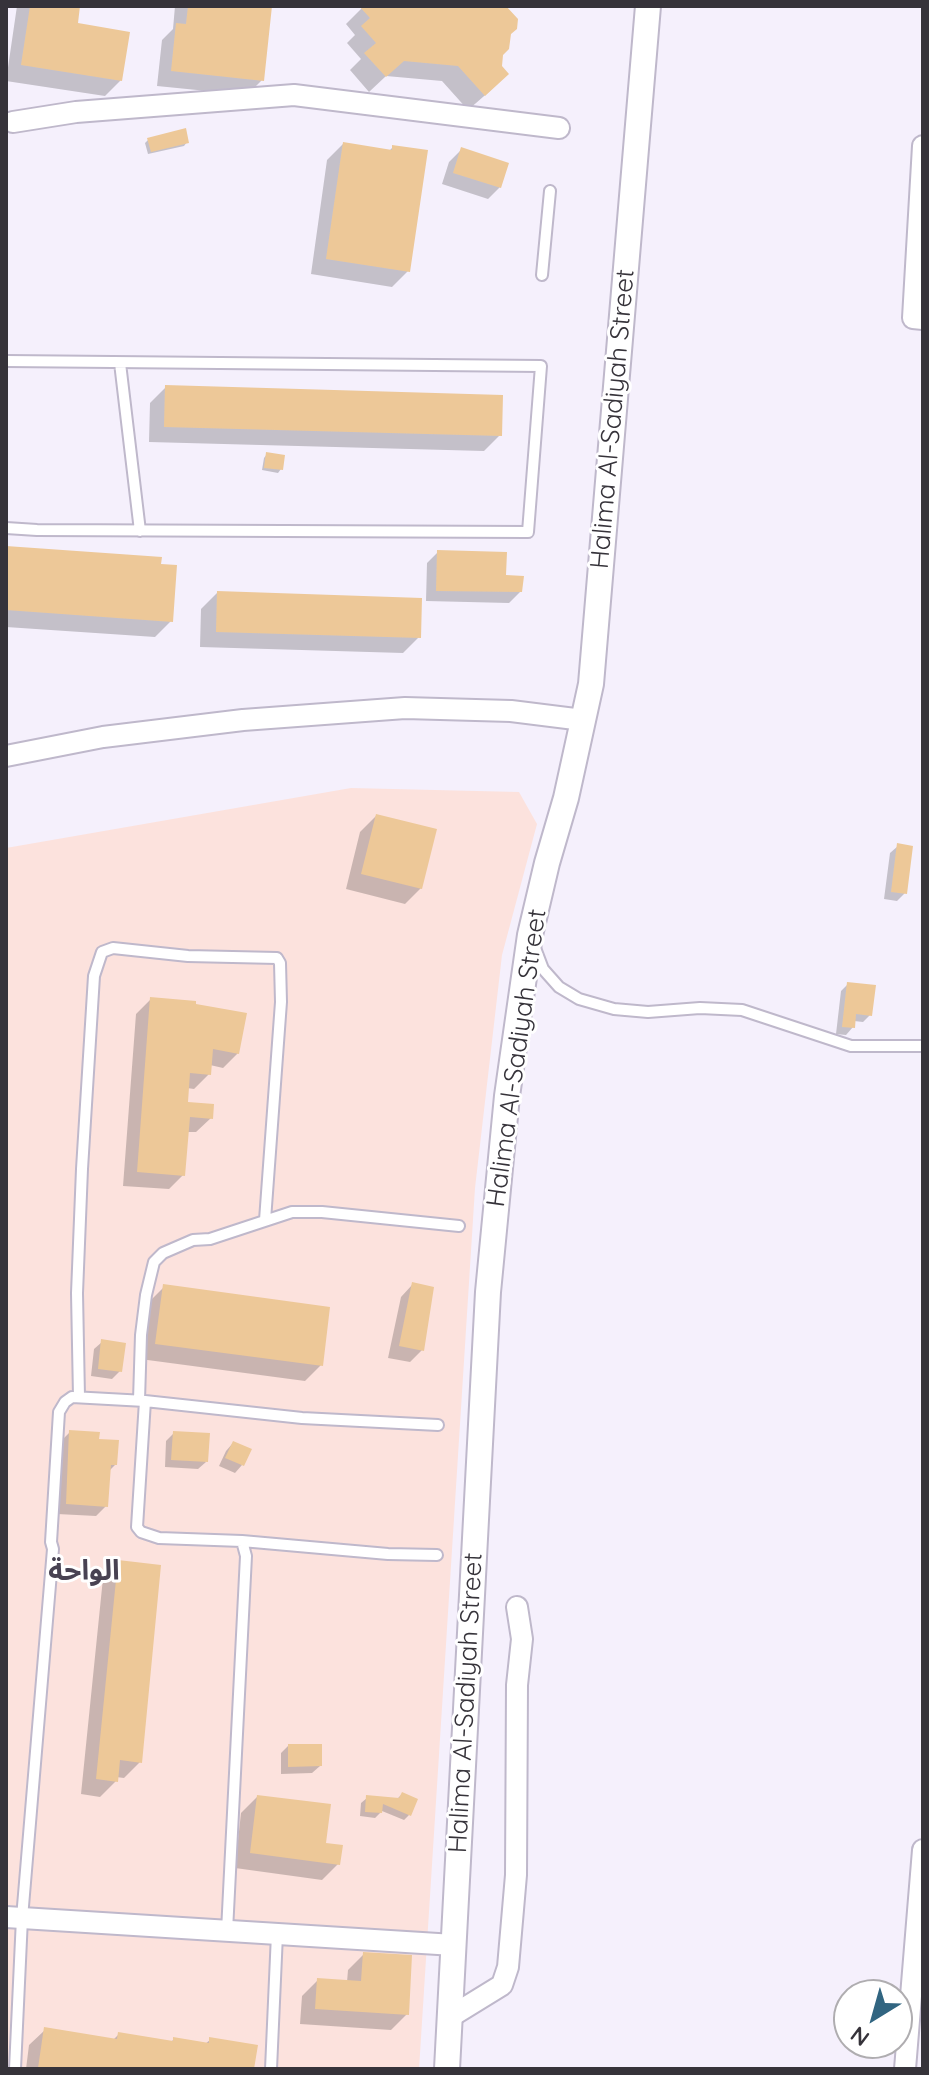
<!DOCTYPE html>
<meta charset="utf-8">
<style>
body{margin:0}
#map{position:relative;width:929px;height:2075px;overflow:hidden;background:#f5f0fc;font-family:Quicksand,sans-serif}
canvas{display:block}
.frame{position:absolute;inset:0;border:8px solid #36333a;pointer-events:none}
.north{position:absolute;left:833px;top:1979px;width:80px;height:80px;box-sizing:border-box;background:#fff;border:2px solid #afadb0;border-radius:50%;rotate:217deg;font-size:22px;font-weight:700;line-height:32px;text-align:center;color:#36333a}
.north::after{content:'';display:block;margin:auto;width:28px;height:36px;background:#316581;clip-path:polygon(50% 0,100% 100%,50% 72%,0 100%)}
</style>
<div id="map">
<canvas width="929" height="2075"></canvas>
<div class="frame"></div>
<div class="north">N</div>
</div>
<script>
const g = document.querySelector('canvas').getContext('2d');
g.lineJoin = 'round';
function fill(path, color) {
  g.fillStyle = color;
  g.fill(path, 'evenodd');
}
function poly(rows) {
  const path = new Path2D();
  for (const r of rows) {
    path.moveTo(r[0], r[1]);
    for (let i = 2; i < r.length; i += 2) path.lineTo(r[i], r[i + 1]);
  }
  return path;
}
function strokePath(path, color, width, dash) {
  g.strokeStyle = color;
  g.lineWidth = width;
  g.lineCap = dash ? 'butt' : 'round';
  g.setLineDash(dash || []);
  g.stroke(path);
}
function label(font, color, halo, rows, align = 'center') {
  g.font = font + ' Quicksand,"Noto Sans Arabic",sans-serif';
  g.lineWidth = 6;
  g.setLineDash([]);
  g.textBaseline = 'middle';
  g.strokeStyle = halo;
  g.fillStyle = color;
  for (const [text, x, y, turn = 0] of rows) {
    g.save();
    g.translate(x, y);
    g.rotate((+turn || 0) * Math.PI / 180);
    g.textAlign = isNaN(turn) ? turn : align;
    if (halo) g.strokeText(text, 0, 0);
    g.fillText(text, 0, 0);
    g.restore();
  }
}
fill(poly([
 [351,788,519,792,537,824,502,955,475,1188,419,2069,6,2069,6,848]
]), '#fce2dd');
fill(poly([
 [17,6,78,6,75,25,121,80,105,96,6,81],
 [175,6,270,6,262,80,247,95,157,86,162,40,173,29],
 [364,6,504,6,509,34,491,90,468,110,442,81,386,76,369,92,350,70,361,59,347,43,355,35,346,24],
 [148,140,187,142,184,146,148,154,145,143],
 [343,144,389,151,393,147,408,271,392,287,311,274,327,160],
 [461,150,500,187,488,199,442,184,449,162],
 [166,387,500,435,484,451,149,442,150,403],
 [267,454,281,469,278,473,262,470,264,458],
 [6,549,171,621,155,637,6,627],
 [438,552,504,577,521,591,509,603,426,601,427,563],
 [217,593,419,637,403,653,200,647,201,609],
 [376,816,421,888,405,904,346,889,360,832],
 [898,846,905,893,897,901,884,899,890,853],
 [848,984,870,1015,863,1022,854,1021,853,1027,846,1035,836,1034,841,991],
 [151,999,238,1053,223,1068,210,1065,209,1074,194,1089,187,1088,186,1103,211,1118,196,1132,187,1132,183,1175,169,1189,123,1186,136,1014],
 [412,1285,422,1350,410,1362,388,1358,401,1297],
 [164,1287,321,1365,305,1381,140,1359,148,1303],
 [102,1342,120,1371,112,1379,91,1376,94,1349],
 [70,1432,97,1441,116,1464,108,1472,106,1506,96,1516,57,1514,60,1442],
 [174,1433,206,1462,198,1469,165,1467,166,1441],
 [233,1443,242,1465,235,1473,219,1466,226,1451],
 [119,1562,140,1762,124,1778,116,1777,116,1781,100,1797,81,1794,103,1578],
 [288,1746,320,1766,312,1773,281,1774,281,1753],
 [402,1794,409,1815,404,1820,382,1811,375,1818,360,1816,361,1803,367,1798,396,1800],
 [257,1797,324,1844,338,1864,322,1880,235,1868,241,1813],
 [364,1954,407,2014,391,2030,300,2024,302,1996,318,1980,347,1982,348,1970],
 [45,2030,113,2040,119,2034,170,2043,174,2039,205,2044,210,2040,252,2069,26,2069,29,2045]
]), '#0003');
fill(poly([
 [30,6,80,6,78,23,130,32,122,81,21,65],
 [188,6,272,6,264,81,171,71,176,23,186,24],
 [359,6,506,6,518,19,517,29,511,34,509,49,503,55,502,66,509,74,485,96,458,66,404,61,386,77,364,53,376,43,361,26,370,18],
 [186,128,189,143,151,152,147,138],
 [343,142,392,150,392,145,428,150,410,272,326,259],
 [461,147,509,163,501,188,453,173],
 [165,385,503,395,502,436,164,427],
 [266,452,285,455,283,470,264,468],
 [6,546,162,557,161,564,177,565,173,622,6,610],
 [437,550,507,552,506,575,524,576,522,592,436,591],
 [217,591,422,598,421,638,216,632],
 [376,814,437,829,422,889,361,874],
 [897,843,913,846,907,894,891,892],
 [847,982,876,985,872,1016,856,1014,855,1028,842,1027],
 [150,997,196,1001,196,1004,247,1013,239,1054,213,1049,211,1075,190,1073,188,1102,214,1104,213,1119,190,1117,185,1176,137,1172],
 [412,1282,434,1287,424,1351,399,1346],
 [163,1284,330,1307,323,1366,155,1344],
 [101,1339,126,1343,122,1372,98,1369],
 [69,1430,100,1432,99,1439,119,1440,117,1465,111,1465,108,1507,66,1504],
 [173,1431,210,1433,208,1462,171,1460],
 [233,1441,252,1449,244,1466,225,1458],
 [118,1560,161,1565,142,1763,120,1760,118,1782,96,1779],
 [288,1744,322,1744,322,1766,288,1767],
 [402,1792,418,1799,411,1816,383,1804,382,1813,365,1812,366,1795,399,1798],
 [257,1795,331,1804,326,1843,343,1845,340,1865,250,1853],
 [363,1952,412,1955,409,2015,315,2009,317,1978,361,1981],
 [44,2027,117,2039,118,2032,173,2041,173,2037,209,2043,209,2037,258,2045,254,2069,46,2069,38,2068]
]), '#edc898');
const service = poly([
 [542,275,550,191],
 [6,361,541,366,528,532,37,530,6,528],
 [120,363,140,531],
 [535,948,543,969,559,987,579,999,614,1009,648,1012,700,1008,742,1010,851,1046,923,1046],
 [79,1397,77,1293,82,1169,94,976,102,952,113,948,188,956,277,958,280,963,281,1002,265,1220],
 [139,1400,141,1335,146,1295,154,1262,163,1253,193,1240,210,1239,292,1212,322,1212,459,1226],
 [145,1401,302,1418,438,1425],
 [242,1541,388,1554,437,1555],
 [15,2069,22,1918,53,1549,51,1542,59,1412,65,1402,72,1397,145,1401,137,1527,141,1532,159,1538,242,1541,246,1556,227,1931],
 [271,2069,277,1934]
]);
const minor = poly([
 [13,122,76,112,294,95,559,128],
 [923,146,913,318,923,319],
 [6,756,103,737,243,720,405,708,511,711,583,720],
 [6,1917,454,1945],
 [450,2017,502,1985,508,1967,516,1875,517,1685,522,1639,517,1607],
 [905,2069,923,1850]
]);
const tertiary = poly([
 [447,2069,488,1292,507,1096,530,935,547,863,566,798,591,684,648,6]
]);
strokePath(service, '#bfb8cb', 14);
strokePath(minor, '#bfb8cb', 24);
strokePath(tertiary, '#bfb8cb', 28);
strokePath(service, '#fff', 10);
strokePath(minor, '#fff', 20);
strokePath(tertiary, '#fff', 24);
label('26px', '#36333a', '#fff', [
 ["Halima Al-Sadiyah Street",613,419,-85],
 ["Halima Al-Sadiyah Street",517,1058,-82],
 ["Halima Al-Sadiyah Street",466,1703,-87]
]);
label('bold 28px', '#484252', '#fff', [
 ["الواحة",84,1572]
]);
</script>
